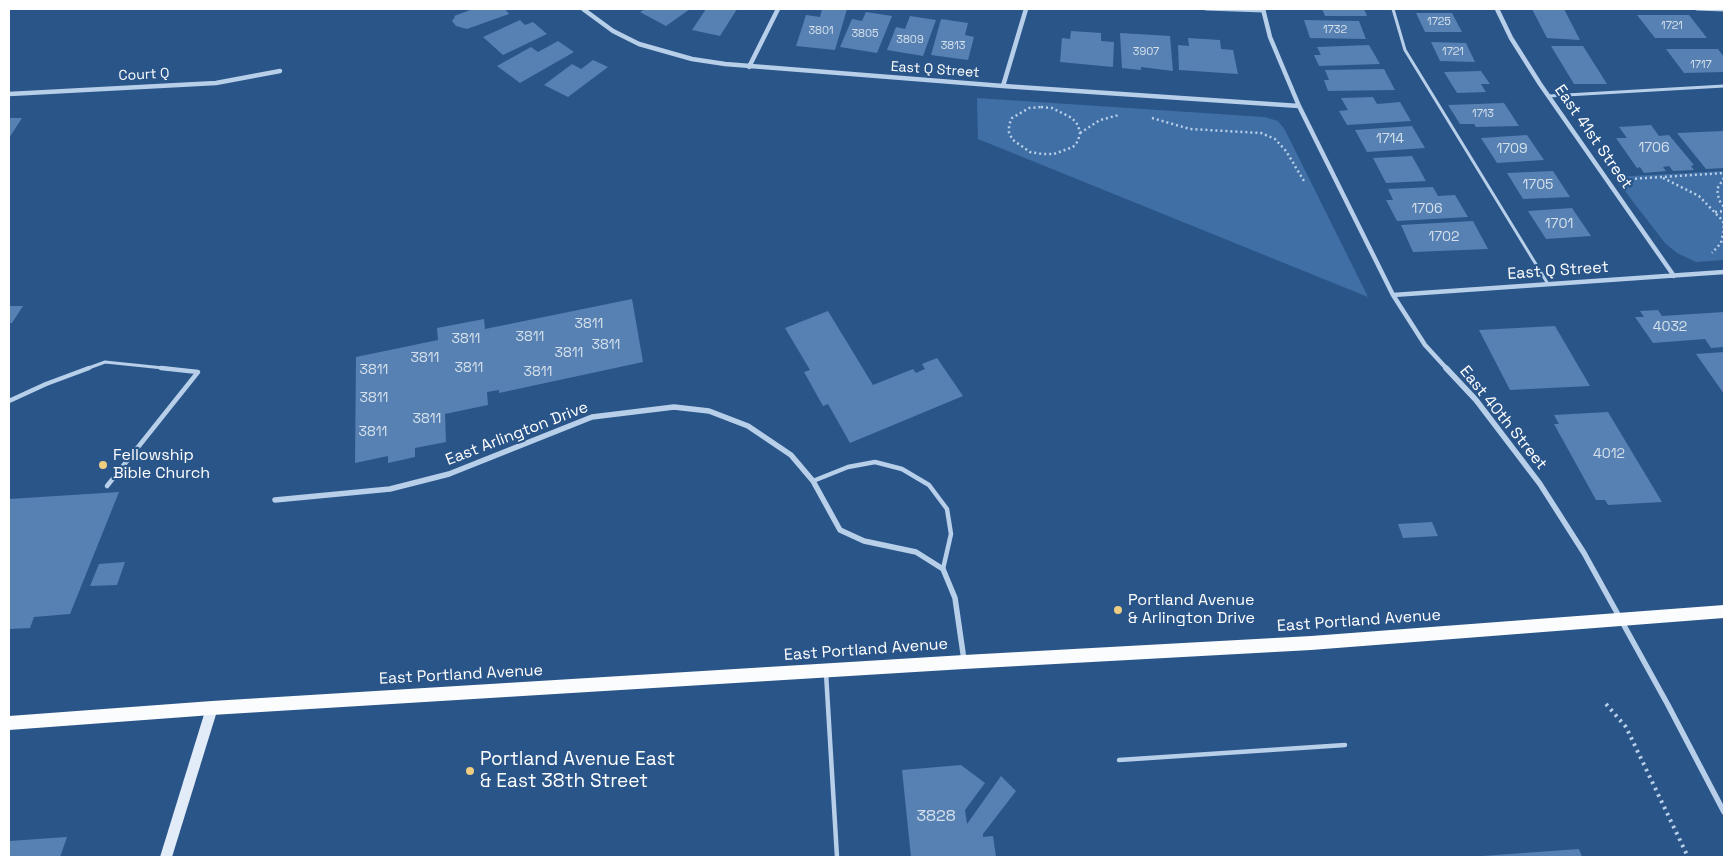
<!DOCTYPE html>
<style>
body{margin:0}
#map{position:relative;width:1733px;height:866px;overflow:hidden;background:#2a5589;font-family:"Space Grotesk",sans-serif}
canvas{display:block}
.frame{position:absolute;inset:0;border:10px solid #fff;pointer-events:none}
</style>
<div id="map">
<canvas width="1733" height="866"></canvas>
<div class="frame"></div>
</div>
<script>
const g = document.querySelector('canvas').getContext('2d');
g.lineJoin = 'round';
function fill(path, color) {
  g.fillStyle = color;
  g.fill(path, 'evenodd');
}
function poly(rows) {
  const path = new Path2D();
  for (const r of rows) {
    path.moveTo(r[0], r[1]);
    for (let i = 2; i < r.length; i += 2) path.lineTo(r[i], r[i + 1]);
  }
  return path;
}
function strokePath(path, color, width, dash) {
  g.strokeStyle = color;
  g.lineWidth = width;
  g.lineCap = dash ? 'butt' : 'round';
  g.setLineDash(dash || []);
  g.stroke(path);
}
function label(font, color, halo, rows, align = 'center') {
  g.font = font + ' "Space Grotesk",sans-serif';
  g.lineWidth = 4.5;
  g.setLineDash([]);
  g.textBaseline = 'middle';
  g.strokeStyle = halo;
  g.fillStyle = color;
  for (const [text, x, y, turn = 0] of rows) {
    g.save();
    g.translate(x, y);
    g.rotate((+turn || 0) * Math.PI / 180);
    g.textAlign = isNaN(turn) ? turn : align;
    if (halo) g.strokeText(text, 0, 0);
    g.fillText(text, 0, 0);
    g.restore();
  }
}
fill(poly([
 [977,98,1264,117,1278,121,1285,130,1368,297,978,139],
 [1724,171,1724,260,1696,262,1677,253,1665,243,1614,177]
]), '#3f6fa5');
fill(poly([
 [473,9,505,9,509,14,467,29,456,26,452,21,455,17,454,16],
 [645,9,690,9,666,26,640,12],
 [706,9,737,9,720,36,692,30],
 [822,9,847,9,835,50,796,46,806,15,820,17],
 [1322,9,1364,9,1367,16,1325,16],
 [1532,9,1564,9,1580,40,1547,38],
 [866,12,892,16,877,53,840,47,852,19,862,21],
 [1416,13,1452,13,1462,32,1425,32],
 [1637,15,1689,15,1707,38,1655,38],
 [910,16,936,20,923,56,887,50,896,27,905,29],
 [941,19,968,23,965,35,974,37,968,60,931,55],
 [520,20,525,25,533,22,547,34,503,55,483,37],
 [1304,20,1359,21,1366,39,1310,38],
 [1071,31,1101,33,1101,41,1114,42,1113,67,1060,62,1062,38,1070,39],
 [1120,33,1170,36,1173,71,1141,67,1141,70,1122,68],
 [1188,38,1220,40,1221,49,1233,50,1238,74,1179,70,1178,45,1189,46],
 [558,41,574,52,520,83,497,66,531,47,538,52],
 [1431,42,1466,43,1475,62,1440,61],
 [1369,45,1380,64,1319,66,1314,55,1321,55,1317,47],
 [1551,46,1583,46,1607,84,1574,84],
 [1666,49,1718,49,1724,57,1724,72,1684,73],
 [593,60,608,67,568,97,544,85,572,64,581,69],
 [1384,69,1395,90,1328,91,1324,80,1329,80,1325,70],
 [1481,71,1490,84,1481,84,1486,92,1457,93,1444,72],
 [1373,97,1377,104,1400,102,1411,121,1347,125,1339,111,1348,110,1341,98],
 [1504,103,1519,126,1476,127,1474,124,1460,124,1448,105],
 [9,118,22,118,9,138],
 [1651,125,1659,136,1669,135,1694,165,1691,166,1694,170,1673,171,1669,166,1663,167,1666,171,1644,173,1640,167,1637,168,1616,138,1627,138,1619,127],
 [1412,126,1425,148,1367,152,1355,130],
 [1724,131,1724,168,1706,169,1677,133],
 [1527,135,1544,160,1497,163,1481,138],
 [1412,156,1426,181,1386,183,1373,158],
 [1553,171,1570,197,1523,199,1507,173],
 [1433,187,1438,196,1455,195,1468,217,1397,221,1386,200,1393,200,1388,189],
 [1572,208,1591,236,1546,239,1528,211],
 [1473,221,1488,249,1413,252,1401,225],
 [632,299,643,362,499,393,499,390,487,392,488,405,445,414,446,442,415,448,415,457,388,463,388,456,355,463,356,357,438,340,437,328,484,319,485,329],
 [9,306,23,306,12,323,9,323],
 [1658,310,1662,316,1724,312,1724,347,1711,348,1705,339,1653,343,1635,317,1644,317,1640,311],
 [828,311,873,385,913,369,916,373,925,369,922,364,937,358,963,396,850,443,828,404,823,406,804,372,810,370,785,328],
 [1555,326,1590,386,1510,390,1479,330],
 [1724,352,1724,394,1696,354],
 [1608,412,1662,502,1608,505,1605,500,1596,500,1554,424,1559,424,1554,415],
 [119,492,70,614,34,617,30,628,9,629,9,499],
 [1432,522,1438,536,1403,538,1398,524],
 [125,562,117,585,90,586,99,564],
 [961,765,985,783,965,810,967,824,1001,776,1016,791,983,834,983,837,993,836,996,857,911,857,902,770],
 [67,837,60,857,9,857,9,841],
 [1579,849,1582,857,1482,857,1482,856]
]), '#5681b2');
strokePath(poly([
 [1041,107,1052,108,1072,118,1078,125,1080,133,1078,141,1073,147,1054,154,1042,154,1030,152,1013,140,1009,133,1009,125,1012,118,1029,108,1041,107],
 [1152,118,1190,129,1261,133,1275,139,1286,151,1304,181],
 [1080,133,1100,120,1119,115],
 [1663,178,1699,196,1723,221,1724,230,1721,243,1712,253],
 [1724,178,1717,189,1719,200,1724,207],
 [1630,179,1724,173],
 [1715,212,1724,211]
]), '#b8cfe9', 2.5, [2, 3]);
strokePath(poly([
 [1606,704,1626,727,1688,857]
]), '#b8cfe9', 4, [2.5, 4.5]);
strokePath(poly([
 [1206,9,1264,11],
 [1393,9,1405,50,1548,284],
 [1697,9,1724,10],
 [1549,96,1724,86],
 [86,369,105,362,173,369]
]), '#b8cfe9', 3);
strokePath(poly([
 [9,401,46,384,89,368],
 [813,481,848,467,875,462,902,469,929,485,947,509,951,534,943,569],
 [107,486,198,372,161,368],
 [826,673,837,857],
 [1119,760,1345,745]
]), '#b8cfe9', 4.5);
strokePath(poly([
 [583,9,613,31,639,44,692,59,725,64,1003,86,1299,106],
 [1263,9,1270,37,1299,106,1393,295,1425,345,1447,369],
 [1497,9,1511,38,1540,84,1674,276],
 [749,67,778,9],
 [1003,86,1026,9],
 [9,94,216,83,280,71],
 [1393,295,1724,272]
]), '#b8cfe9', 4.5);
strokePath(poly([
 [1446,368,1476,400,1540,484,1584,553,1668,705,1724,812],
 [275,500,390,489,449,474,592,417,674,407,709,411,748,426,791,455,813,481,840,530,864,541,916,552,943,569,955,598,964,660]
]), '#b8cfe9', 5.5);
fill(poly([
 [212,702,216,704,218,708,172,857,160,857,206,708,208,704,212,702]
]), '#e2ecf8');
fill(poly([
 [1724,605,1724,618,1311,650,964,669,212,715,9,730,9,716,212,701,964,655,1311,636,1724,605]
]), '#fafcfe');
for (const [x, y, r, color] of [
 [103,465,5,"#efcd80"],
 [1118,610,5,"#efcd80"],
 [470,771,5,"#efcd80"]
]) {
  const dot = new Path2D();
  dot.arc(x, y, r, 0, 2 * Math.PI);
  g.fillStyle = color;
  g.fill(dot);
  strokePath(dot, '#2a5589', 2);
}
label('11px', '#d5e0ec', null, [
 ["1725",1439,22],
 ["1721",1672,26],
 ["1732",1335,30],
 ["3801",821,31],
 ["3805",865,34],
 ["3809",910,40],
 ["3813",953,46],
 ["3907",1146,52],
 ["1721",1453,52],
 ["1717",1701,65],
 ["1713",1483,114]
]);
label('14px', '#fff', '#2a5589', [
 ["East Q Street",935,70,4],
 ["Court Q",144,75,-3]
]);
label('14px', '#d5e0ec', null, [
 ["1714",1390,139],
 ["1706",1654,148],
 ["1709",1512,149],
 ["1705",1538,185],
 ["1706",1427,209],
 ["1701",1559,224],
 ["1702",1444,237],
 ["3811",589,324],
 ["4032",1670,327],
 ["3811",530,337],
 ["3811",466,339],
 ["3811",606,345],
 ["3811",569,353],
 ["3811",425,358],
 ["3811",469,368],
 ["3811",374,370],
 ["3811",538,372],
 ["3811",374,398],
 ["3811",427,419],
 ["3811",373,432],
 ["4012",1609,454]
]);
label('16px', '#fff', '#2a5589', [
 ["East 41st Street",1593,137,55],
 ["East Q Street",1558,271,-4],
 ["East 40th Street",1503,418,51],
 ["East Arlington Drive",517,434,-21],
 ["East Portland Avenue",1359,621,-4],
 ["East Portland Avenue",866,650,-4],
 ["East Portland Avenue",461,675,-3]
]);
label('16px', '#fff', '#2a5589', [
 ["Fellowship",113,456],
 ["Bible Church",113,474],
 ["Portland Avenue",1128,601],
 ["& Arlington Drive",1128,619]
], 'left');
label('16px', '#d5e0ec', null, [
 ["3828",936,817]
]);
label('19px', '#fff', '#2a5589', [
 ["Portland Avenue East",480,760],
 ["& East 38th Street",480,782]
], 'left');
</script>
